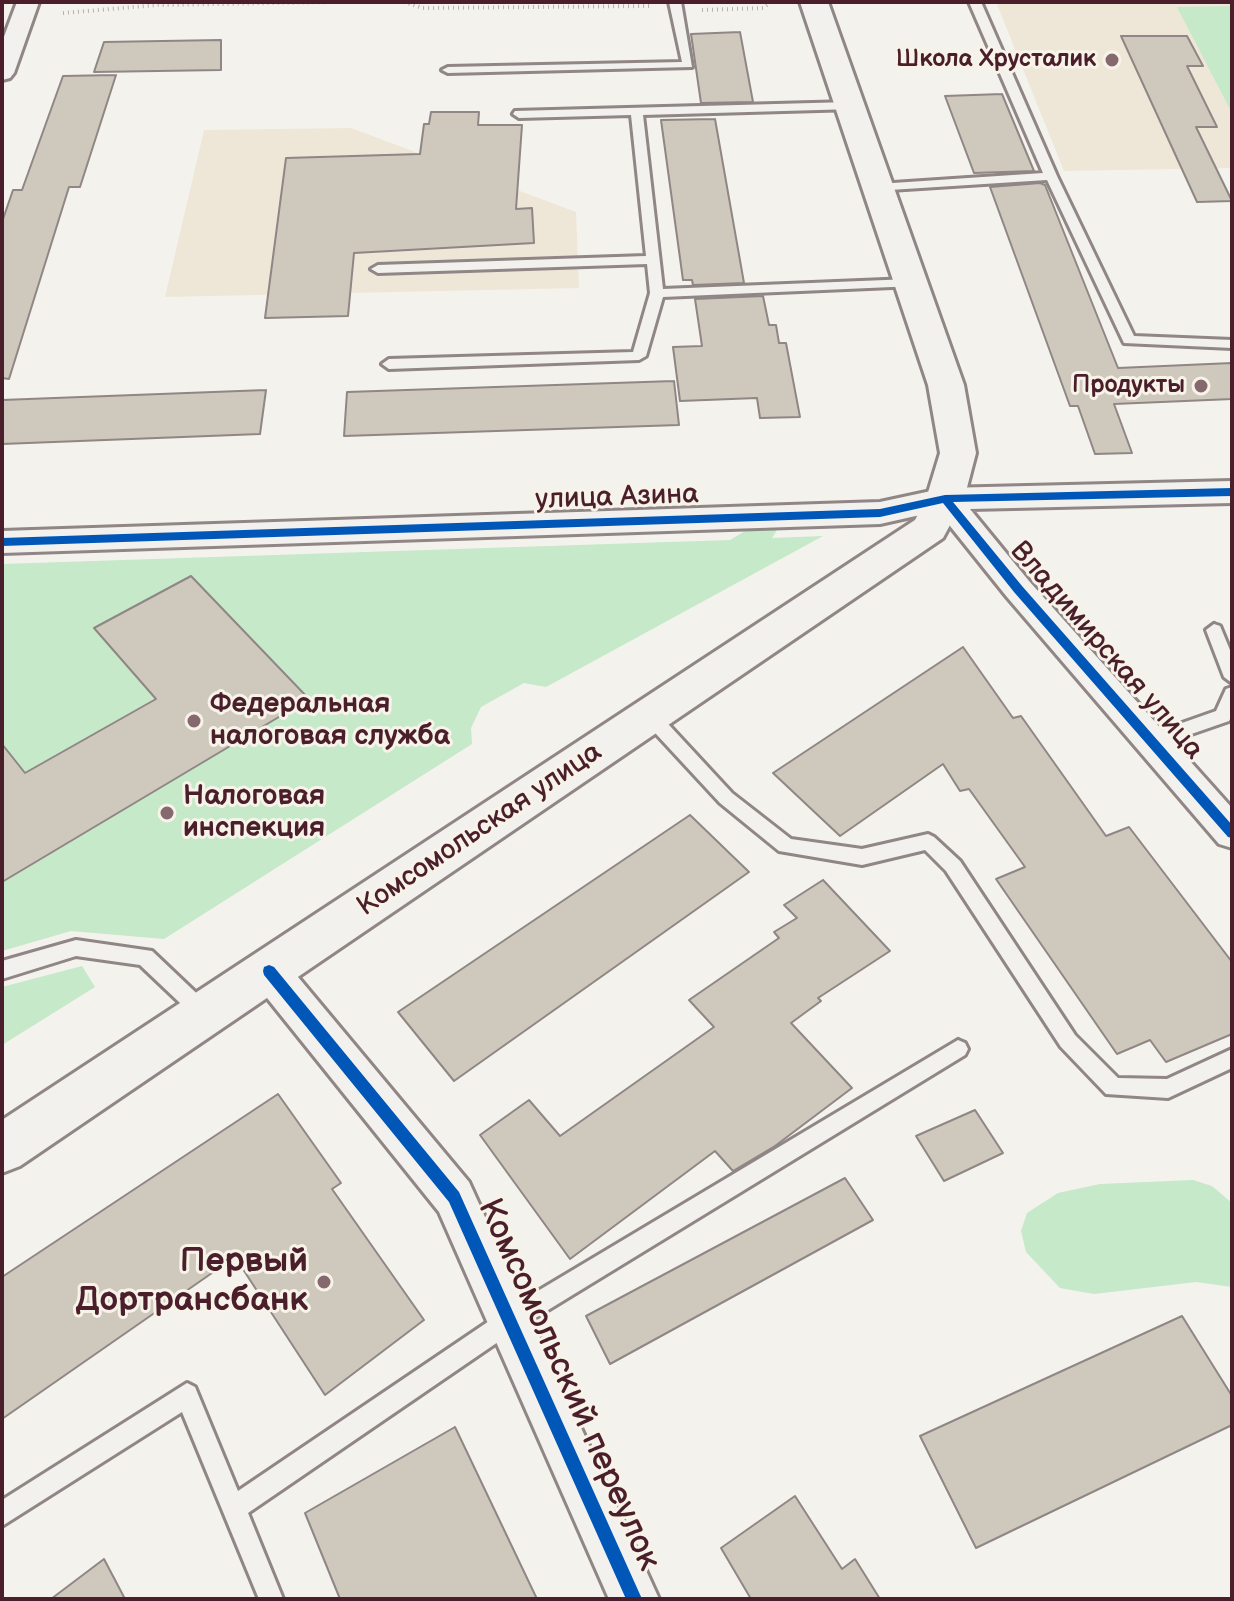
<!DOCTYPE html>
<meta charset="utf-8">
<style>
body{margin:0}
#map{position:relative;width:1234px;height:1601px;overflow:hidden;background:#f4f2ec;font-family:"Balsamiq Sans",sans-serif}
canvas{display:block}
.frame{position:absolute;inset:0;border:4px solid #4a1f2b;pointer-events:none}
</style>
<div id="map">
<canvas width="1234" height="1601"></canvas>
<div class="frame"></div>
</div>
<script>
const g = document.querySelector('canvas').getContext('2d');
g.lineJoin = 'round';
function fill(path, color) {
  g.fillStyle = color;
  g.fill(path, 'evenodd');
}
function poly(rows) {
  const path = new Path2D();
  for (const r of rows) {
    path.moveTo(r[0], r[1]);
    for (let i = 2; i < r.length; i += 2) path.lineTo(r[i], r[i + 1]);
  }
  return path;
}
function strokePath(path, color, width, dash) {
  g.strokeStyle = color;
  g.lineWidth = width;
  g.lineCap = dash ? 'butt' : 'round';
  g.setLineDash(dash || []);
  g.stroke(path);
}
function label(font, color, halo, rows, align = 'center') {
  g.font = font + ' "Balsamiq Sans",sans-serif';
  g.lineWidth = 6;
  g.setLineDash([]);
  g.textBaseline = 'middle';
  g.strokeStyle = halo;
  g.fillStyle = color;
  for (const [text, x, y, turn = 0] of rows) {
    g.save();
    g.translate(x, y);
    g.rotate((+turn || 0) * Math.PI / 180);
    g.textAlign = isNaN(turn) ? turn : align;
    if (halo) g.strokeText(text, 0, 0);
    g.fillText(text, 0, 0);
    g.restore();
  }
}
fill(poly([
 [996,2,1232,2,1232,168,1064,171],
 [351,128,576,212,579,288,165,297,204,130]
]), '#eee7d8');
fill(poly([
 [1232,6,1232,113,1177,7],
 [757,524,772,524,777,530,772,538,823,536,546,687,524,683,481,707,471,728,472,744,164,939,71,931,2,951,2,564,730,540],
 [82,966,95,987,2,1045,2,987],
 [1193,1180,1212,1186,1232,1203,1232,1287,1196,1282,1094,1294,1060,1288,1026,1252,1021,1231,1027,1213,1058,1193,1100,1184]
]), '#c5e9c9');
const building = poly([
 [740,32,753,102,701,103,691,34,740,32],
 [1121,36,1187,36,1203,66,1187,66,1217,127,1196,127,1232,201,1197,202,1121,36],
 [221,40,221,70,94,72,104,42,221,40],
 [116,75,80,187,69,187,9,379,2,378,2,222,13,190,22,190,63,76,116,75],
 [1002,94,1034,171,974,173,945,96,1002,94],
 [431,112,479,112,478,125,522,125,516,209,532,208,534,243,354,253,348,316,265,318,286,158,420,154,424,124,429,124,431,112],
 [715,119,744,283,693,285,692,280,683,280,661,120,715,119],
 [1040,183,1045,185,1118,368,1232,363,1232,399,1114,404,1132,453,1095,454,1078,406,1070,406,990,187,1040,183],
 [763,296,769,325,776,325,779,343,786,343,800,417,760,418,757,398,680,401,673,347,702,346,695,299,763,296],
 [674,381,679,425,344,436,347,392,674,381],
 [266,390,260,434,2,444,2,400,266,390],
 [191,576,309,699,2,882,2,744,25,773,156,699,94,628,191,576],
 [963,647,1013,718,1021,716,1106,836,1129,827,1232,962,1232,1034,1166,1062,1150,1040,1117,1054,996,879,1025,867,969,789,960,791,943,764,840,836,773,773,963,647],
 [690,815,749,872,454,1081,398,1012,690,815],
 [823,880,890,951,818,998,821,1001,791,1023,852,1088,775,1146,733,1171,715,1151,570,1259,480,1135,529,1100,560,1136,714,1027,689,1000,779,938,774,932,797,918,784,905,823,880],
 [278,1094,341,1183,332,1189,424,1320,325,1395,235,1257,2,1419,2,1277,278,1094],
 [975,1110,1003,1153,944,1181,916,1136,975,1110],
 [845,1178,873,1220,610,1364,586,1316,845,1178],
 [1182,1316,1232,1396,1232,1425,976,1548,920,1436,1182,1316],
 [455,1427,537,1599,340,1599,305,1513,455,1427],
 [795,1496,842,1569,855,1559,880,1599,751,1599,721,1548,795,1496],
 [104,1559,125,1599,51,1599,104,1559]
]);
fill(building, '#cfc9bd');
strokePath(building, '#8f8685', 2);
const lane = poly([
 [669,2,681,2,692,67,448,73,442,70,448,67,682,62,669,2],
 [969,2,981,2,1057,176,1134,336,1232,340,1232,348,1124,343,1047,180,874,191,874,185,878,184,1043,173,969,2],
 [850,102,854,103,854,109,643,115,663,289,910,279,915,280,915,286,663,297,646,356,639,360,389,369,382,364,389,359,633,352,650,293,647,264,378,273,371,269,378,265,646,256,631,115,519,118,513,114,515,111,850,102],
 [1214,624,1220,626,1232,655,1232,683,1224,677,1206,630,1214,624],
 [1232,687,1232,715,1229,721,1151,748,1145,746,1142,741,1145,736,1216,711,1226,689,1232,687],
 [651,710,657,712,732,793,791,839,862,849,928,834,934,837,960,861,1075,1035,1118,1078,1167,1079,1232,1049,1232,1068,1168,1098,1106,1094,1061,1047,946,871,925,850,862,865,779,851,720,803,645,722,642,717,645,712,651,710],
 [76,940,152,951,212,1008,215,1014,212,1020,205,1023,198,1020,140,965,76,956,2,979,2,961,76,940],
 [958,1040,965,1043,968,1049,965,1055,517,1329,248,1513,283,1599,259,1599,182,1412,2,1526,2,1500,187,1383,195,1387,238,1491,501,1313,958,1040]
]);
const street = poly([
 [17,2,39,2,14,73,10,78,2,80,2,42,17,2],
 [1232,481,1232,503,970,509,1029,581,1232,808,1232,848,1219,844,1007,597,938,511,880,524,2,553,2,531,880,502,945,488,1232,481],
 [269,954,283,959,469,1182,659,1599,609,1599,439,1212,255,983,250,971,255,959,269,954]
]);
const secondary = poly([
 [800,2,828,2,964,385,976,453,964,499,943,538,20,1166,2,1173,2,1120,915,520,926,499,940,453,928,385,800,2]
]);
strokePath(lane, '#8f8685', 6);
strokePath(street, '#8f8685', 6);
strokePath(secondary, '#8f8685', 6);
strokePath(poly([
 [404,2,423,8,652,6],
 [702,10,763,8,771,2],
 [63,13,158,5,333,2]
]), '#b6b0ae', 4, [1, 4]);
fill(lane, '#f2f1ed');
fill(street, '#f2f1ed');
fill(secondary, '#f2f1ed');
fill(poly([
 [1232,488,1232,496,953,502,1022,586,1232,825,1232,838,1228,837,1014,592,943,503,880,517,2,546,2,538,880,509,945,495,1232,488],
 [269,965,274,967,459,1192,642,1599,626,1599,449,1202,264,975,263,971,264,967,269,965]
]), '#0057b8');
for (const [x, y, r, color] of [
 [1112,60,8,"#86696f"],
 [1201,386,8,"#86696f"],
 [194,721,8,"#86696f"],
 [167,813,8,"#86696f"],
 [324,1282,8,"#86696f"]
]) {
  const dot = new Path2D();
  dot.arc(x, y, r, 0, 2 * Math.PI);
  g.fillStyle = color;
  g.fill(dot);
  strokePath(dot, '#f7f3e8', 3);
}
label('bold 24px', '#4a1f2b', '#f7f3e8', [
 ["Школа Хрусталик",1096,60],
 ["Продукты",1185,386]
], 'right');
label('28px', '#4a1f2b', '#f7f3e8', [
 ["улица Азина",617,498,-2],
 ["Владимирская улица",1106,651,49],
 ["Комсомольская улица",480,830,-34]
]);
label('bold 28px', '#4a1f2b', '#f7f3e8', [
 ["Федеральная",210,705],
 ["налоговая служба",210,737],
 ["Налоговая",183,797],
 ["инспекция",183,829]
], 'left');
label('bold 34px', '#4a1f2b', '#f7f3e8', [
 ["Первый",308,1262],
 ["Дортрансбанк",308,1301]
], 'right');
label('34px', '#4a1f2b', '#f7f3e8', [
 ["Комсомольский переулок",568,1385,66]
]);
</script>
